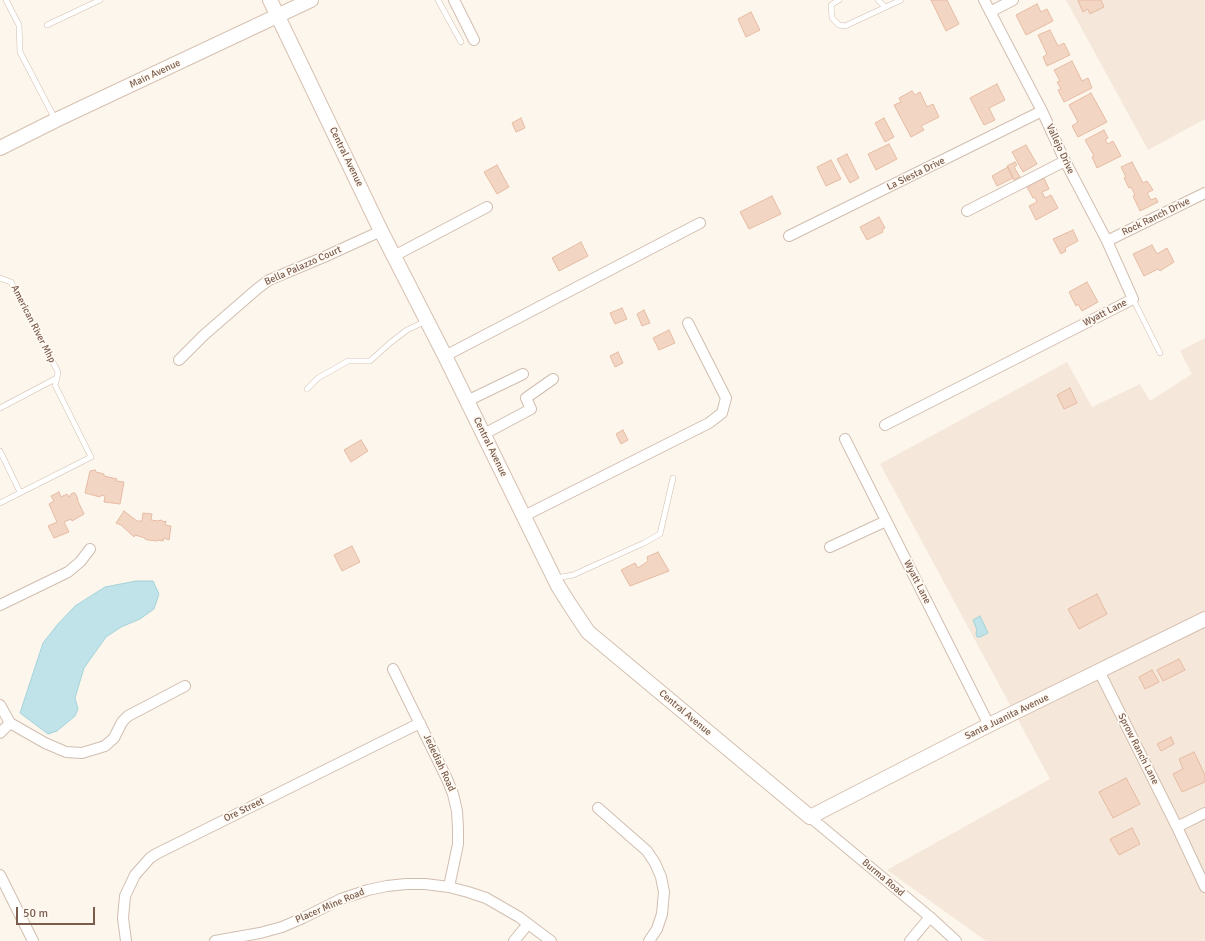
<!DOCTYPE html>
<style>
body{margin:0}
#map{position:relative;width:1205px;height:941px;overflow:hidden;background:#fdf6ec;font-family:Signika,sans-serif}
canvas{display:block}
.scale{position:absolute;left:16px;top:907px;width:79px;height:18px;box-sizing:border-box;border:2px solid #7a5c4d;border-top:0;padding-left:5px;font-size:12px;line-height:14px;white-space:nowrap;color:#7a5c4d;-webkit-text-stroke:3px #fffaf3;paint-order:stroke}
</style>
<div id="map">
<canvas width="1205" height="941"></canvas>
<div class="scale">50 m</div>
</div>
<script>
const g = document.querySelector('canvas').getContext('2d');
g.lineJoin = 'round';
function fill(path, color) {
  g.fillStyle = color;
  g.fill(path, 'evenodd');
}
function poly(rows) {
  const path = new Path2D();
  for (const r of rows) {
    path.moveTo(r[0], r[1]);
    for (let i = 2; i < r.length; i += 2) path.lineTo(r[i], r[i + 1]);
  }
  return path;
}
function strokePath(path, color, width, dash) {
  g.strokeStyle = color;
  g.lineWidth = width;
  g.lineCap = dash ? 'butt' : 'round';
  g.setLineDash(dash || []);
  g.stroke(path);
}
function label(font, color, halo, rows, align = 'center') {
  g.font = font + ' Signika,sans-serif';
  g.lineWidth = 3.5;
  g.setLineDash([]);
  g.textBaseline = 'middle';
  g.strokeStyle = halo;
  g.fillStyle = color;
  for (const [text, x, y, turn = 0] of rows) {
    g.save();
    g.translate(x, y);
    g.rotate((+turn || 0) * Math.PI / 180);
    g.textAlign = isNaN(turn) ? turn : align;
    if (halo) g.strokeText(text, 0, 0);
    g.fillText(text, 0, 0);
    g.restore();
  }
}
fill(poly([
 [1066,0,1205,0,1205,119,1148,150],
 [1205,338,1205,941,986,941,887,870,1050,779,880,464,1067,362,1092,407,1140,384,1150,401,1192,374,1180,351]
]), '#f5e8da');
const water = poly([
 [136,581,153,581,159,594,154,609,140,619,121,627,106,637,84,668,75,698,78,709,75,716,57,731,48,734,20,713,43,643,58,624,75,606,105,587,136,581],
 [980,616,988,633,980,637,977,637,976,633,977,630,973,620,980,616]
]);
fill(water, '#bfe3e8');
strokePath(water, '#a5d3da', 1);
const building = poly([
 [931,0,947,0,959,24,946,31,931,0],
 [1080,0,1101,0,1104,7,1090,14,1088,9,1083,12,1078,1,1080,0],
 [1037,4,1041,12,1047,9,1053,21,1026,35,1016,15,1037,4],
 [751,12,760,30,746,37,738,19,751,12],
 [1050,30,1058,46,1064,43,1070,55,1047,66,1043,57,1047,54,1038,35,1050,30],
 [1072,61,1082,81,1088,78,1092,88,1064,102,1058,90,1061,89,1057,82,1060,81,1054,70,1072,61],
 [997,84,1005,100,989,108,995,120,984,125,970,98,997,84],
 [912,91,915,95,920,92,927,107,933,104,939,117,921,126,924,130,911,137,894,105,901,102,899,98,912,91],
 [1091,93,1107,122,1078,137,1072,126,1078,122,1069,105,1091,93],
 [521,118,525,128,516,132,512,123,521,118],
 [884,118,894,137,885,142,875,123,884,118],
 [1104,130,1108,138,1105,140,1108,144,1113,141,1121,156,1097,168,1092,157,1094,156,1085,140,1104,130],
 [889,144,897,159,876,170,868,154,889,144],
 [1026,145,1037,164,1023,172,1012,152,1026,145],
 [847,154,859,178,850,183,837,159,847,154],
 [831,160,841,179,826,186,817,167,831,160],
 [1015,162,1017,165,1014,167,1020,177,1014,180,1007,166,1015,162],
 [1132,162,1143,183,1147,181,1153,190,1147,193,1151,200,1156,198,1158,202,1140,211,1133,196,1135,195,1131,187,1129,188,1124,178,1126,177,1121,167,1132,162],
 [497,165,509,187,497,194,484,172,497,165],
 [1008,167,1013,178,997,186,992,176,1008,167],
 [1044,178,1049,189,1042,192,1045,198,1051,195,1058,208,1036,220,1029,206,1037,202,1035,197,1033,198,1027,187,1044,178],
 [772,196,781,214,749,229,740,212,772,196],
 [879,217,885,228,882,230,883,232,867,240,860,227,879,217],
 [1073,230,1078,241,1065,248,1066,251,1061,254,1053,239,1073,230],
 [581,242,588,256,559,271,552,258,581,242],
 [1152,245,1157,254,1167,248,1174,262,1160,271,1158,269,1144,276,1133,254,1152,245],
 [1087,282,1098,302,1082,311,1078,304,1076,306,1069,292,1087,282],
 [622,308,627,319,615,324,610,313,622,308],
 [644,310,650,323,642,326,637,314,644,310],
 [669,330,675,343,659,350,653,338,669,330],
 [618,352,623,363,615,367,610,356,618,352],
 [1070,388,1077,403,1064,409,1057,395,1070,388],
 [623,430,628,440,621,444,616,434,623,430],
 [361,440,368,451,351,462,344,450,361,440],
 [95,470,96,472,104,474,104,476,117,479,116,481,124,482,120,504,104,502,105,496,101,495,100,497,85,493,90,471,95,470],
 [59,492,61,497,67,494,69,497,72,493,75,493,78,499,77,499,84,514,72,521,71,519,64,522,69,532,54,538,48,526,57,522,49,504,54,501,51,496,59,492],
 [124,511,137,521,142,521,143,513,152,514,151,520,158,521,161,520,164,522,166,521,165,525,171,526,169,540,164,538,163,541,157,540,157,541,148,540,145,539,145,538,135,535,134,537,121,525,116,523,124,511],
 [352,546,360,562,342,571,334,555,352,546],
 [658,552,669,571,630,586,621,570,635,563,638,568,648,561,647,557,658,552],
 [1097,594,1107,614,1079,629,1068,609,1097,594],
 [1179,659,1185,670,1163,681,1157,670,1179,659],
 [1152,670,1159,682,1145,689,1139,677,1152,670],
 [1171,737,1174,744,1161,751,1157,744,1171,737],
 [1194,752,1205,775,1205,782,1182,792,1173,774,1183,769,1179,759,1194,752],
 [1126,778,1140,804,1113,818,1099,792,1126,778],
 [1132,828,1140,844,1119,855,1110,839,1132,828]
]);
fill(building, '#f3d5c3');
strokePath(building, '#e6bba3', 1);
const lane = poly([
 [6,0,19,25,20,52,55,119],
 [438,0,461,42],
 [839,0,831,5,832,18,839,25,845,26,901,0],
 [878,0,885,7],
 [47,25,100,0],
 [0,278,11,282,58,372,57,378,0,408],
 [1133,299,1160,353],
 [307,389,318,378,348,361,370,361,390,343,407,330,426,321],
 [0,451,20,492],
 [0,503,91,457,55,385,57,378],
 [556,578,573,575,644,543,660,534,673,478]
]);
const street = poly([
 [454,0,474,40],
 [990,12,1013,0],
 [967,211,1065,161],
 [789,236,1042,111],
 [1107,241,1205,193],
 [394,256,487,207],
 [445,356,700,223],
 [179,360,204,335,257,289,269,280,324,257,381,231],
 [467,401,523,374],
 [885,425,1133,299,1107,241,1065,161,1042,111,984,0],
 [484,434,531,409,526,398,553,379],
 [845,439,989,725],
 [524,516,709,423,722,413,726,398,688,323],
 [830,547,886,521],
 [0,605,68,572,80,562,90,549],
 [393,669,447,779,453,794,457,811,458,828,458,844,449,887],
 [1099,671,1177,827,1205,887],
 [0,705,10,723,45,743,66,752,82,753,105,746,114,738,122,722,128,716,185,686],
 [0,733,10,723],
 [598,808,647,851,655,863,661,877,664,892,662,914,657,929,649,941],
 [810,817,930,917,956,941],
 [1177,827,1205,813],
 [0,875,33,941],
 [126,941,123,918,125,896,135,875,150,858,156,854,420,723],
 [215,941,260,933,282,927,303,918,341,899,368,890,387,886,406,884,425,884,449,887,468,892,486,898,519,917,551,941],
 [514,941,528,924],
 [910,941,930,917]
]);
const secondary = poly([
 [270,0,381,231,445,356,558,586,570,605,588,632,810,817,989,725,1205,619],
 [0,148,56,120,311,0]
]);
strokePath(lane, '#d1beb0', 6);
strokePath(street, '#d1beb0', 12);
strokePath(secondary, '#d6c0b0', 16);
strokePath(lane, '#fff', 5);
strokePath(street, '#fff', 10);
strokePath(secondary, '#fff', 14);
label('10px', '#7a5c4d', '#fffaf3', [
 ["Main Avenue",155,74,-25],
 ["Vallejo Drive",1060,149,65],
 ["Central Avenue",346,157,64],
 ["La Siesta Drive",916,174,-26],
 ["Rock Ranch Drive",1156,217,-26],
 ["Bella Palazzo Court",303,266,-24],
 ["Wyatt Lane",1105,313,-27],
 ["American River Mhp",33,324,63],
 ["Central Avenue",490,447,64],
 ["Wyatt Lane",917,582,63],
 ["Central Avenue",685,713,40],
 ["Santa Juanita Avenue",1007,717,-26],
 ["Sprow Ranch Lane",1138,749,63],
 ["Jedediah Road",439,763,65],
 ["Ore Street",244,810,-26],
 ["Burma Road",883,878,40],
 ["Placer Mine Road",330,906,-23]
]);
</script>
